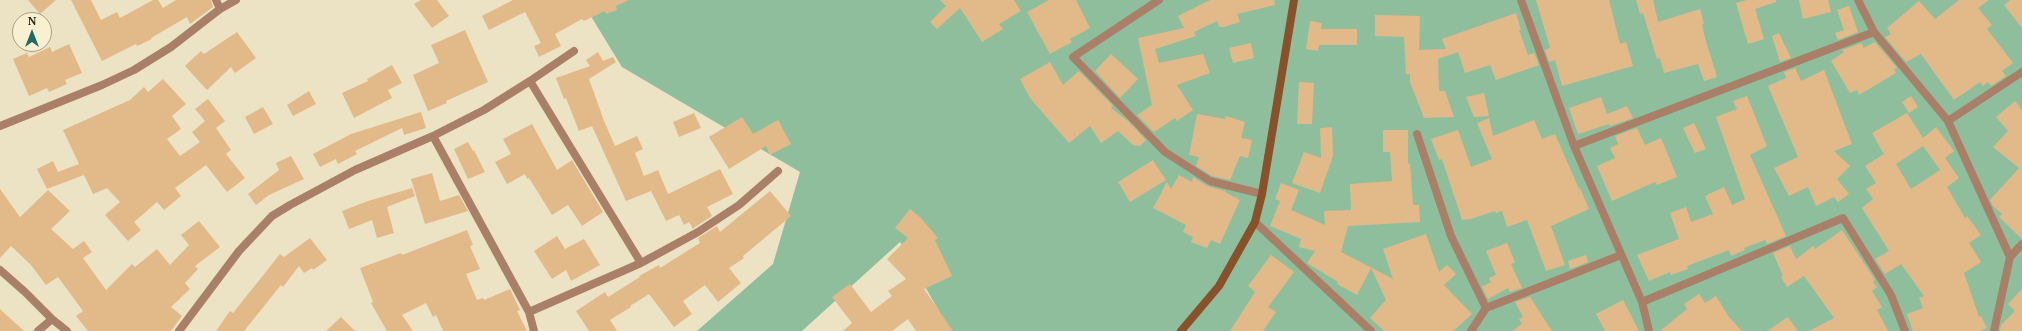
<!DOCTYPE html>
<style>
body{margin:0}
#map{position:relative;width:2022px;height:331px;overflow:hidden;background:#ece2c4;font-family:"Noto Serif",serif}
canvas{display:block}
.north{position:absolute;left:12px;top:12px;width:40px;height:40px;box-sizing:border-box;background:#f9efd1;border:1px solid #a59e87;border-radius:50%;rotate:0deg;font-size:11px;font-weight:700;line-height:16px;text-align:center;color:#272419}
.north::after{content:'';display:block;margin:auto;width:14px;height:18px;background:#206a62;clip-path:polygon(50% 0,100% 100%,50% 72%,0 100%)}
</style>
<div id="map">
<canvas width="2022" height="331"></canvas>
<div class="north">N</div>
</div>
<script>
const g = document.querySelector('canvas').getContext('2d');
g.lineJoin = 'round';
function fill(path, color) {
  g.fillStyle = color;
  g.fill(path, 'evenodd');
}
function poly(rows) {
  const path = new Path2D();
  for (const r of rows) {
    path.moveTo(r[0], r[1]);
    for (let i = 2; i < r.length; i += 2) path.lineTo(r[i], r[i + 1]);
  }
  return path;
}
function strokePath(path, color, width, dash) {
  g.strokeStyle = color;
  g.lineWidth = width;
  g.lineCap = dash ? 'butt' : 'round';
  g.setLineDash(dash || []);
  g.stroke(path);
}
fill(poly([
 [581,0,2022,0,2022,331,950,331,900,242,802,331,697,331,773,264,800,172,622,67]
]), '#8fbe9d');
fill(poly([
 [28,0,56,0,40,14],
 [71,0,91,0,101,20,117,12,120,18,153,0,158,0,163,8,176,0,211,0,213,7,190,24,187,17,151,38,152,39,137,46,136,44,102,61],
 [421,0,437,0,449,16,432,28,414,4],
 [513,0,629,0,616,6,617,10,606,14,605,11,584,21,582,19,555,34,561,46,539,57,534,46,541,43,525,12,489,30,482,16],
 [940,0,1014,0,1021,11,999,24,1003,29,982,42,960,8,937,29,930,22,946,6],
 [1049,0,1076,0,1090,28,1070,39,1072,42,1050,54,1027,12],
 [1210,0,1274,0,1275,5,1237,14,1240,22,1224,27,1219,27,1217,21,1194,32,1196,36,1155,49,1159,63,1203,54,1210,73,1177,85,1193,110,1177,121,1175,118,1154,132,1137,115,1152,105,1138,38,1184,28,1178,16],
 [1536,0,1609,0,1620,44,1626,42,1633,66,1562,86,1555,60,1549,62,1545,50,1550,48],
 [1636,0,1653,0,1658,22,1700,9,1704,24,1702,24,1705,38,1717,77,1704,81,1698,64,1664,73,1660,58,1657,59,1643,13,1640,14],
 [1747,0,1776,0,1776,2,1755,9,1764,39,1748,44,1736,3],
 [1799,0,1828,0,1831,12,1803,19],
 [1959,0,1989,0,1978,8,1992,25,1987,29,2013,63,2002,71,2006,76,1991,86,1988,82,1983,86,1980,82,1954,100,1921,54,1906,62,1885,37,1891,34,1887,28,1919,1,1935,19],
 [2010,0,2022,0,2022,28,2004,5],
 [1849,6,1858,32,1838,40,1835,33,1844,30,1837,10],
 [1516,13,1521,30,1519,30,1528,55,1534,53,1539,65,1496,80,1490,65,1465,73,1458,52,1438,59,1439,91,1445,91,1454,117,1424,118,1410,82,1410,74,1406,74,1404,37,1375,36,1375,15,1420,16,1419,50,1446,49,1442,39],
 [1310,21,1322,23,1321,29,1357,29,1357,45,1319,45,1318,51,1306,49],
 [465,30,488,82,446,101,447,103,428,111,413,75,439,63,431,45],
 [237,32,256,58,235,73,231,67,207,90,185,66,201,51,204,54],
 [1779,33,1791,58,1780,62,1772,36],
 [1875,42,1897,68,1894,69,1896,73,1859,95,1857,90,1850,93,1831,61,1844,52,1842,50,1862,43,1863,48],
 [1251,43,1254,58,1233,63,1229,48],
 [69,44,82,73,65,80,67,84,49,92,47,88,29,96,13,59,27,53,29,57,50,47,52,52],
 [598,52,603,61,613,57,616,62,589,79,604,121,615,146,637,136,643,149,635,153,644,176,658,170,668,194,720,169,733,194,707,207,712,216,695,227,693,229,689,222,684,225,679,215,666,221,651,191,626,201,592,126,579,131,566,98,564,99,556,78,590,66,586,60],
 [1111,54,1138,79,1120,98,1095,71],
 [1050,62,1063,85,1079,71,1113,106,1111,108,1128,121,1146,140,1140,146,1133,145,1118,131,1101,143,1090,126,1069,143,1030,98,1020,79],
 [392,65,402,83,388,90,392,98,354,118,342,93,368,81,367,79],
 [1795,68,1801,81,1824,70,1852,144,1834,151,1850,166,1837,179,1849,194,1838,202,1834,197,1816,206,1808,187,1789,196,1774,168,1798,157,1768,86,1786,78,1784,72],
 [163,79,186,104,172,116,181,129,167,139,180,156,200,142,192,132,205,121,195,109,208,99,225,121,216,128,231,150,226,154,245,178,227,192,206,165,175,188,181,196,164,210,157,202,134,222,141,230,128,241,105,215,120,202,107,188,93,194,84,175,47,189,37,169,53,161,58,172,79,164,63,130,130,100,144,87,148,92],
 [1299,82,1314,83,1312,124,1297,124],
 [309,91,316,104,293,116,287,105],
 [1484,93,1489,116,1474,117,1466,97],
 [1747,96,1767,146,1750,155,1786,236,1767,244,1765,240,1744,248,1745,250,1731,256,1729,250,1687,266,1688,269,1671,275,1670,272,1649,281,1637,255,1679,239,1670,213,1686,207,1691,222,1713,214,1705,196,1724,187,1732,205,1745,199,1716,117,1737,109,1733,101],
 [1911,96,1918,107,1909,113,1902,102],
 [1601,97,1607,114,1627,106,1633,118,1610,126,1609,124,1578,134,1569,108],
 [2015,101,2022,110,2022,239,1999,217,2002,214,1993,206,1990,200,2019,168,1993,147,2008,131,1996,117],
 [263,107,273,124,254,134,245,117],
 [421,112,426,128,404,135,402,128,355,151,357,154,338,164,336,159,320,167,313,154,351,134],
 [694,113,701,128,679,137,673,122],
 [1907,113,1923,138,1936,127,1954,151,1945,158,1959,178,1947,187,1965,218,1967,216,1981,235,1969,243,1981,262,1964,273,1979,317,1981,316,1987,328,1980,331,1913,331,1907,314,1923,308,1919,298,1924,296,1901,264,1885,274,1875,259,1889,251,1862,208,1873,199,1866,189,1876,183,1865,166,1884,154,1872,133],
 [1923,146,1940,170,1911,189,1896,164],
 [1197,114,1225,119,1226,116,1245,122,1241,138,1252,140,1248,158,1240,156,1230,180,1212,176,1196,166,1199,157,1189,155],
 [742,117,753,134,778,120,791,144,770,155,766,146,729,169,709,137],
 [1489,118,1493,136,1534,120,1542,139,1555,134,1579,189,1580,188,1589,209,1551,226,1565,265,1546,271,1527,220,1507,227,1502,211,1496,213,1495,211,1471,219,1462,220,1442,159,1439,160,1431,139,1458,130,1471,167,1492,159,1477,123],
 [1694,123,1706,149,1695,153,1683,128],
 [532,124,557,170,572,160,603,212,582,226,568,205,552,215,529,178,527,179,525,174,507,184,495,162,511,154,503,139],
 [1332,127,1333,156,1320,193,1292,183,1304,152,1321,158,1320,128],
 [1637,128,1645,145,1661,138,1677,177,1657,185,1655,182,1612,201,1597,166,1615,158,1610,148,1618,144,1615,136],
 [1383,130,1408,130,1408,164,1410,163,1413,205,1419,205,1420,222,1348,226,1341,252,1393,279,1383,249,1426,234,1439,272,1447,265,1456,274,1444,285,1472,314,1453,331,1384,331,1370,318,1386,300,1371,268,1357,295,1337,284,1338,282,1307,263,1315,251,1299,247,1301,239,1270,226,1280,201,1275,199,1281,183,1299,190,1291,210,1325,225,1324,211,1351,210,1350,184,1392,181,1390,152,1383,152],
 [468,142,473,151,474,150,485,172,468,179,454,149],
 [291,156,304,179,269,195,256,205,248,194,279,170,276,163],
 [1153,160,1166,180,1130,202,1118,182],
 [432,173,440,201,459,195,468,211,425,224,411,179],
 [1179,175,1192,182,1193,177,1207,186,1225,191,1225,192,1240,200,1220,244,1211,240,1207,248,1191,242,1193,237,1183,232,1186,225,1153,208,1167,182,1171,189],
 [412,188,415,196,387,207,394,233,377,238,372,220,349,229,342,211,368,201],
 [0,189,20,217,48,190,70,211,51,229,73,249,84,241,92,252,83,258,106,290,132,264,135,267,157,249,170,265,189,245,181,235,199,221,220,247,195,266,198,269,185,283,190,289,171,307,182,316,171,331,88,331,76,316,83,311,58,277,46,285,31,265,11,246,0,258],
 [770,191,791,216,743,256,744,258,729,268,741,283,718,302,705,285,683,301,692,314,674,327,649,294,630,306,631,307,610,320,617,331,589,331,576,311,605,292,608,297,640,277,639,276,659,265,660,268,700,243,698,238,717,226,720,232],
 [910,209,922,219,938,238,935,240,952,276,924,289,953,331,916,331,908,319,892,331,843,331,852,323,832,297,850,284,871,312,892,296,888,291,906,279,887,259,908,238,895,228],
 [467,230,473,245,470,246,480,269,466,274,477,300,483,298,484,300,510,289,520,310,517,311,527,331,443,331,436,315,433,317,426,303,402,315,413,331,387,331,371,303,373,302,360,268,401,253,402,255],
 [1842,230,1875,280,1873,282,1877,287,1872,291,1882,307,1877,310,1888,331,1809,331,1834,318,1804,276,1787,287,1781,277,1783,276,1773,253,1790,246,1796,259,1813,246,1815,249],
 [557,236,565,249,584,239,600,265,571,281,566,270,552,279,534,251],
 [310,238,327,260,313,270,312,268,304,273,299,266,283,287,281,285,244,331,216,331,230,311,233,313,280,254,284,257],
 [1507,243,1515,262,1511,264,1522,288,1510,292,1508,288,1488,299,1482,287,1491,282,1489,278,1496,275,1486,251],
 [1271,255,1294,272,1268,307,1276,312,1263,331,1230,331,1255,292,1248,286],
 [1586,255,1588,262,1570,269,1568,261],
 [2022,289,2022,331,2000,331,2001,325,2015,311,2008,304],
 [1699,294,1705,303,1716,296,1729,317,1742,331,1660,331,1687,309,1684,304],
 [1530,297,1552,331,1512,331,1522,324,1519,319,1523,317,1515,302],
 [1623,300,1639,331,1605,331,1596,314],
 [0,309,24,331,0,331],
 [341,317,355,331,326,331],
 [1788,317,1798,331,1767,331]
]), '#e2ba8a');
strokePath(poly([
 [216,0,220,9],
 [1159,0,1073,57,1165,152,1210,181,1262,194],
 [1521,0,1574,146,1642,302,1843,218,1891,295,1905,331],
 [1858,0,1874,32,1948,121,2010,257],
 [530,81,641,263],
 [1948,121,2022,72],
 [0,126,102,85,134,70,171,47,220,9,236,0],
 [1417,134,1451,236,1486,308],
 [433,136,529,312,534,331],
 [1574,146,1874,32],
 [1255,222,1371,331],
 [0,270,25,292,52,319,67,331],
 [1642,302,1649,331],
 [529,312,641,263,698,232,739,205,778,171],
 [38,331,52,319],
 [179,331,239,251,272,216,290,205,355,170,433,136,484,110,530,81,574,51],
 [1471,331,1486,308,1621,255],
 [1994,331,2010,257,2022,244]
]), '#a98067', 8);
strokePath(poly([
 [1181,331,1219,286,1255,222,1262,194,1294,0]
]), '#8a502a', 8);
</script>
